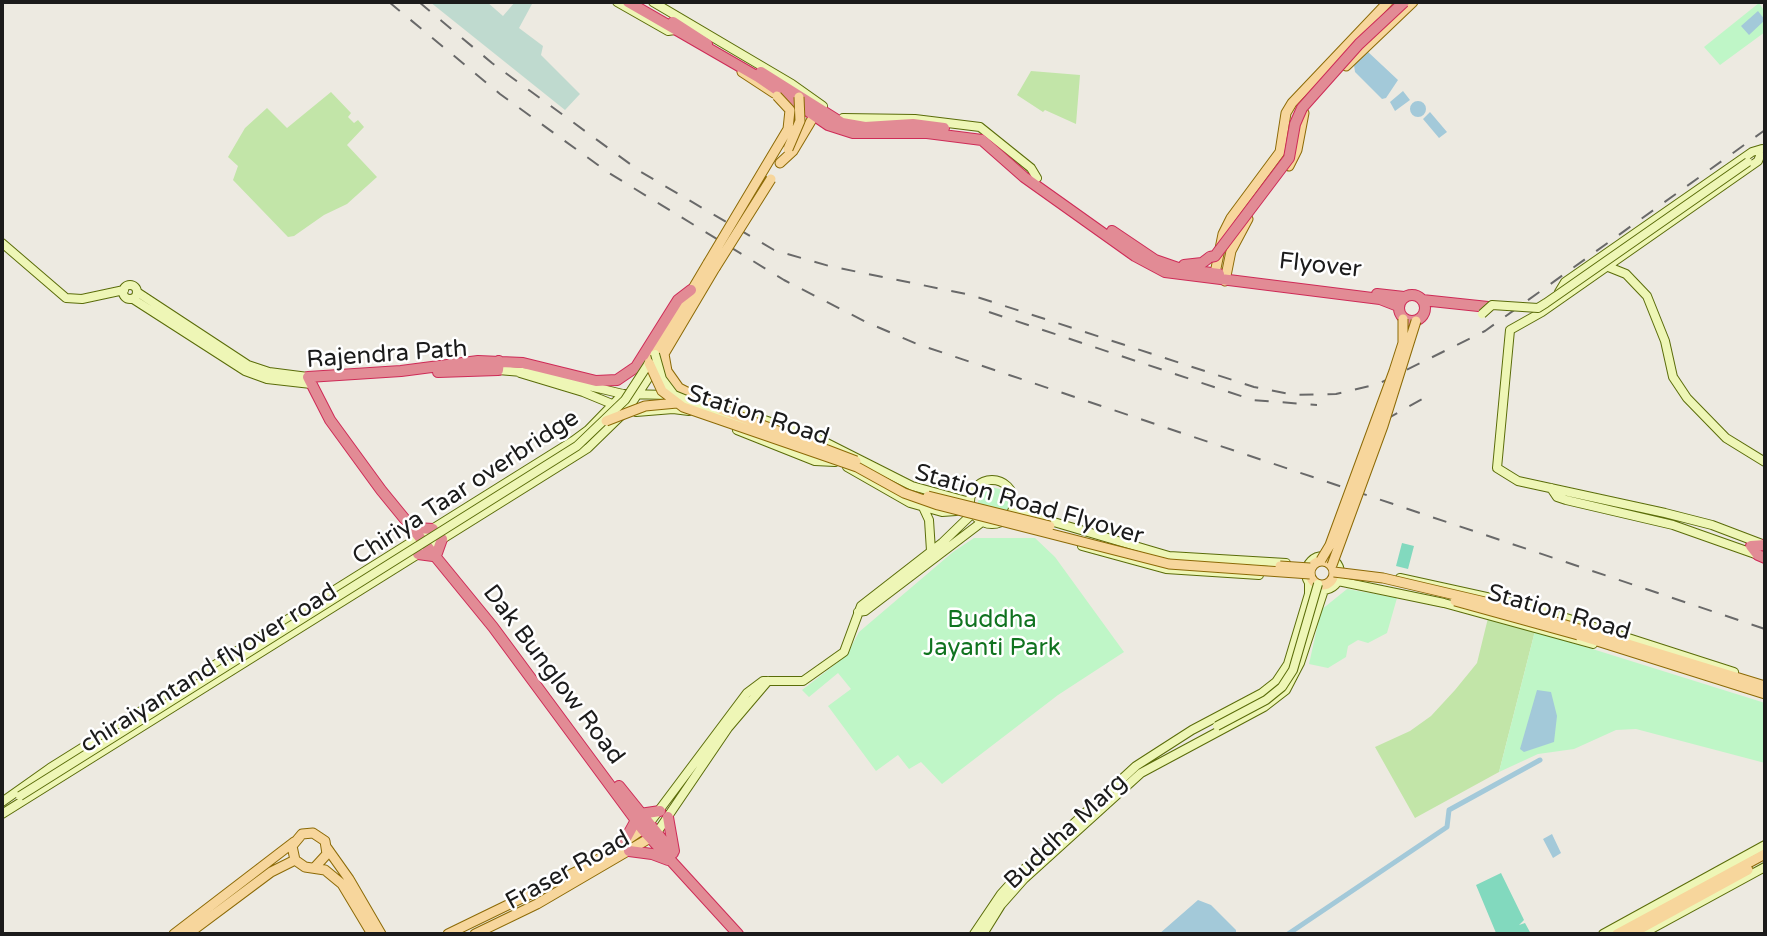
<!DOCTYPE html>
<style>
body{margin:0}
#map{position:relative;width:1767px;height:936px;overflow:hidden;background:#edeae1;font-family:"Varela Round",sans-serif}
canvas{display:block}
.frame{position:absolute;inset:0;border:4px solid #1b1b1b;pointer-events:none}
</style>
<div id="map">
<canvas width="1767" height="936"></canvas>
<div class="frame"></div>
</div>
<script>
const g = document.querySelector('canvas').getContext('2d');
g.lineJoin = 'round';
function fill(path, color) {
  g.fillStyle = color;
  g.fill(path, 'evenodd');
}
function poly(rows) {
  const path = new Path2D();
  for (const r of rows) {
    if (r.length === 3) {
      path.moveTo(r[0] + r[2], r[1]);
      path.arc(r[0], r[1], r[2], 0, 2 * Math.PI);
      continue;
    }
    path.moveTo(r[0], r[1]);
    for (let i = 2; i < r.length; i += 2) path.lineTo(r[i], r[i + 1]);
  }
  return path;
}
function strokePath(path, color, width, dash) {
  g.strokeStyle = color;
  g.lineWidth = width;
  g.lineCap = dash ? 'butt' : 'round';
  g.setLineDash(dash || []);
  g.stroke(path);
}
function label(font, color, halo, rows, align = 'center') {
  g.font = font + ' "Varela Round",sans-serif';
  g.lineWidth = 5;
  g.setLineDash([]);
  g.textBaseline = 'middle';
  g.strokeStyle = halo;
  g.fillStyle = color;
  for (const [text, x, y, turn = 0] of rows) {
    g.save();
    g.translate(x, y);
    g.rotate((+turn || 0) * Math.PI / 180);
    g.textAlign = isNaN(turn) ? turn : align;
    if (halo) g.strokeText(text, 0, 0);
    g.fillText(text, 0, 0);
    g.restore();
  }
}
fill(poly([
 [1031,71,1080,75,1076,124,1045,110,1043,112,1017,95],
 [331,92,351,113,348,117,354,123,358,120,364,127,347,145,377,177,347,204,324,215,294,236,288,237,233,180,238,166,228,157,245,128,267,108,287,128],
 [1488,618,1535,631,1499,772,1415,818,1375,747,1410,731,1431,716,1455,690,1477,663]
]), '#c2e5a8');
fill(poly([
 [430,2,487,2,503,16,515,2,530,2,532,4,519,28,543,46,541,55,580,94,565,110]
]), '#bfdacf');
fill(poly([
 [1759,3,1765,12,1765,32,1720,65,1704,47],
 [991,487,1004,490,1008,495,1010,501,1007,514,977,506,980,494],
 [974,538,1035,538,1055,557,1124,652,1058,695,942,784,921,762,909,769,898,755,876,771,828,706,851,689,838,673,809,697,802,690,846,656,859,632,953,552],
 [1347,589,1397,598,1387,633,1368,643,1358,640,1348,646,1346,657,1328,668,1309,664,1321,610],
 [1535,631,1765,703,1765,763,1636,729,1616,730,1574,749,1538,754,1499,772]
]), '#bff6c7');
fill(poly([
 [1402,543,1414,546,1408,569,1396,566],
 [1501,873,1524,920,1519,925,1525,923,1531,934,1496,933,1476,885]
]), '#82d9be');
fill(poly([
 [1758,11,1765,20,1749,35,1741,26],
 [1367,51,1398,80,1386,98,1382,99,1355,72,1354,65],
 [1403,91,1410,100,1395,111,1390,102],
 [1418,109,8],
 [1430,112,1447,132,1439,138,1423,119],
 [1537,690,1551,692,1557,716,1554,742,1524,752,1520,749],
 [1552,834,1561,853,1553,858,1543,839],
 [1198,900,1211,905,1236,930,1236,934,1159,934]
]), '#a3c9d9');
strokePath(poly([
 [1288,934,1447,827,1449,810,1540,760]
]), '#a3c9d9', 5);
const secondary = poly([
 [617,2,668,31,675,30],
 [653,2,792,84,823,106],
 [843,118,915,119,980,127,1031,168,1037,178],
 [1760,156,1758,161,1542,312,1510,330,1497,468,1518,481,1665,513,1712,525,1762,544],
 [2,243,66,298,82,299,124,290],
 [1606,266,1626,274,1647,296,1665,341,1673,377,1687,398,1726,438,1765,462],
 [130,292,7],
 [137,292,248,365,269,372,308,377],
 [1561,297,1559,292,1565,282,1752,152,1762,149],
 [133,299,245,371,267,379,311,384],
 [498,370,534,373,623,394,671,395],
 [520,373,583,392,617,406],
 [715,403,817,438,912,486,970,502],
 [636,412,673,409,689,411],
 [737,430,815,461,835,462],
 [847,467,910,503,942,512,956,511],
 [992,502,22],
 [1551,488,1557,497,1566,500,1673,525,1758,555],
 [923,507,929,520,931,551],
 [1013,510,1169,556,1286,563],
 [1082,546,1166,569,1259,575],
 [1323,573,17],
 [1400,578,1532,607,1734,672],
 [1338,581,1444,603,1593,644],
 [858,612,865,611,982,522],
 [2,802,50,768,573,441,588,430,623,394],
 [2,814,588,448,627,410,655,368],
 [648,825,747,693,763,681,803,681,844,652,861,606,942,543,972,514],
 [656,834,728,728,768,681],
 [974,934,1001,894,1020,873,1136,766,1192,730,1262,693,1276,682,1288,664,1309,594,1309,583],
 [983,934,1001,905,1024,879,1141,773,1264,707,1286,690,1300,663,1324,590],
 [1603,934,1765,845],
 [1642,934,1765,867]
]);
const primary = poly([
 [1346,66,1413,2],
 [742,72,774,93],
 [780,163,793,151,814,116],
 [1289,166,1297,150,1304,113],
 [715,268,664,354,667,371,679,388,720,409],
 [1214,278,1223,234,1231,218,1280,152,1286,113,1292,103,1388,2],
 [1225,281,1231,251,1248,219],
 [650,361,708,263],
 [1322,573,12],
 [1579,629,1765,686],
 [1578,635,1765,694],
 [327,848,349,879,381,934],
 [316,866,327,854,325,841,313,833,302,834,292,846,295,860,305,867,325,870,342,884,372,934],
 [174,934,294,842],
 [188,934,271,872,295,860],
 [448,934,590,865,646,827],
 [475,934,537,904,655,835],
 [1617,934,1765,854],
 [1631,934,1748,870]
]);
const highway = poly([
 [628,2,758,77,828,125,853,133,927,133,982,140,1024,177,1135,256,1165,272,1380,299,1398,306],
 [673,22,707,44],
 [761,72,842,123,865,127,913,124,944,128],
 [1112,231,1155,260,1181,269,1219,274],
 [1184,265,1202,263,1210,257],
 [691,290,678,300,636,367,617,380,596,381,523,363,478,361,401,371,308,377,330,420,381,490,493,627,643,830,738,934],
 [1377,294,1404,297],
 [1412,308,13],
 [1422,300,1488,307],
 [438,372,498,370,499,361],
 [416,528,433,529],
 [1765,545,1751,546,1758,555,1765,558],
 [437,553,442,539],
 [418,554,433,556],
 [619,786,673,853],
 [640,814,660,811],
 [668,817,674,851],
 [624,842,636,820],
 [629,851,652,854,668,860]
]);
strokePath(secondary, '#5a6c09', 10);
strokePath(primary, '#8c6a06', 11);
strokePath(highway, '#ce2b57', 12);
strokePath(secondary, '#eef6b6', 8);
strokePath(primary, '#f7d69c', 9);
strokePath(highway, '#e28b95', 10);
strokePath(poly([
 [389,2,500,94,609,173,784,280,866,322,917,344,1765,629],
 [419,2,492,63,641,172,774,250,829,266,971,295,1254,387,1294,395,1336,394,1378,384,1485,331,1765,130],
 [989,312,1253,400,1317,405],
 [1385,420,1424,398]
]), '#696969', 2, [14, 14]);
const secondaryBridge = poly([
 [1482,314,1492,305,1538,308,1546,303,1748,162],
 [655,354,662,379,674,395,748,425],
 [1217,726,1266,700,1282,687,1293,670,1318,584],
 [20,796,577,446,625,400,649,363]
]);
const primaryBridge = poly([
 [788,149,800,121,799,97],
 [708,263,788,129,790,110,777,96],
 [715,268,771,179],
 [649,363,662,391,683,407,857,467,904,493,938,505,1169,564,1310,574],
 [720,409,856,461],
 [606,421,645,406,677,403],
 [928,496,1050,526],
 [1321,560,1330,545,1394,371,1403,343,1403,319],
 [1332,565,1383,426,1416,321],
 [1280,566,1310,568],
 [1334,572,1383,578,1502,606,1579,629],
 [1455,601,1578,635]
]);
const highwayBridge = poly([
 [1210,257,1215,256,1289,158,1295,124,1302,108,1359,44,1404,2]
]);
strokePath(secondaryBridge, '#5a6c09', 10, []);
strokePath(primaryBridge, '#8c6a06', 11, []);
strokePath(highwayBridge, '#ce2b57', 12, []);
strokePath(secondaryBridge, '#eef6b6', 8);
strokePath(primaryBridge, '#f7d69c', 9);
strokePath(highwayBridge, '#e28b95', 10);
label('24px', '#1b1b1b', '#fff', [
 ["Flyover",1320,266,6],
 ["Rajendra Path",387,355,-4],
 ["Station Road",758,416,18],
 ["Chiriya Taar overbridge",466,488,-33],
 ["Station Road Flyover",1029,505,16],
 ["Station Road",1559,613,16],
 ["chiraiyantand flyover road",209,669,-32],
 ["Dak Bunglow Road",553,675,53],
 ["Buddha Marg",1066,832,-43],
 ["Fraser Road",568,871,-29]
]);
label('24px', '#10731f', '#fff', [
 ["Buddha",992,621],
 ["Jayanti Park",992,649]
]);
</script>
